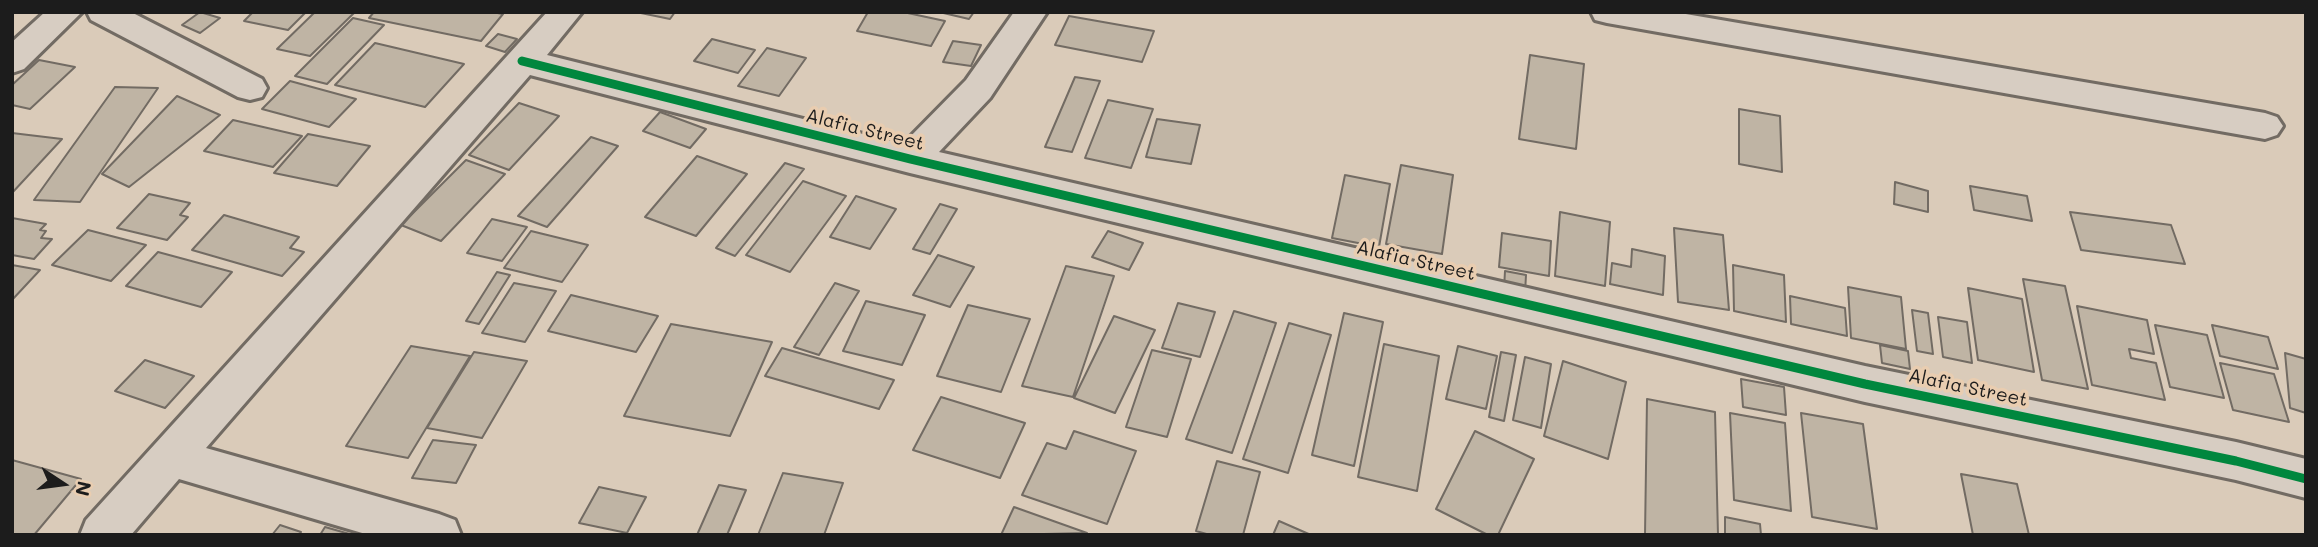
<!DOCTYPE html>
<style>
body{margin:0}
#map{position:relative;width:2318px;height:547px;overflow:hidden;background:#dacbb9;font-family:Mali,sans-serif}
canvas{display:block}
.frame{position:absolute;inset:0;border:14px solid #1c1c1c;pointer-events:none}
.north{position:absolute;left:28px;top:449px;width:70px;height:70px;-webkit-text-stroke:5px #e9cdb0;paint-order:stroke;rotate:103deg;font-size:19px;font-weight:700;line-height:28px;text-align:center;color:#1c1c1c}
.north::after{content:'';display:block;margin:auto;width:24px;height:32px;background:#1c1c1c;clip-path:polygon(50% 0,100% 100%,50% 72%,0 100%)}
</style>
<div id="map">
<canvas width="2318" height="547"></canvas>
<div class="frame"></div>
<div class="north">N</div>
</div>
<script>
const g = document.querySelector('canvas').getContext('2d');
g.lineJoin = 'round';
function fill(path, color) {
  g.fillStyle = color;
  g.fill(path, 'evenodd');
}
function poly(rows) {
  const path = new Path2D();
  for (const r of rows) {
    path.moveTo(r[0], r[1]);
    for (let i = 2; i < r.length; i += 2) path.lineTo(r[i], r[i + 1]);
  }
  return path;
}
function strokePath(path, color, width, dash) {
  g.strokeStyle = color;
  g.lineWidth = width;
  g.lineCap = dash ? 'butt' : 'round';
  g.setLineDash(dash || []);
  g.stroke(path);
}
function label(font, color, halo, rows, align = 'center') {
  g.font = font + ' Mali,sans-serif';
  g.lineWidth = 7;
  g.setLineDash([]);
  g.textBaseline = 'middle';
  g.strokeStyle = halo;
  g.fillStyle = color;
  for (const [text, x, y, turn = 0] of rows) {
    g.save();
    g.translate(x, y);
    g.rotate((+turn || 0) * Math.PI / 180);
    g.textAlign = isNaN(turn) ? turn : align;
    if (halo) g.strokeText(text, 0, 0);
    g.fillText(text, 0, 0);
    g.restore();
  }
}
const building = poly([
 [200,12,220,18,200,33,182,25,200,12],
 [253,12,306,12,288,30,244,21,253,12],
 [315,12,355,12,310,56,277,49,315,12],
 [374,12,492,12,503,14,481,41,369,18,374,12],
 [636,12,675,12,670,19,636,12],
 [868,12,903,12,945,21,931,46,857,31,868,12],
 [939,12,974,12,969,19,939,12],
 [1069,16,1154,31,1142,62,1055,45,1069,16],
 [353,18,384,25,327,84,295,76,353,18],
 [498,34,517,39,505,52,486,46,498,34],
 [712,39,755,50,738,73,694,61,712,39],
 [953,41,981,45,971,66,943,62,953,41],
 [375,43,464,64,425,107,335,85,375,43],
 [767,48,806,58,779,96,738,86,767,48],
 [1530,55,1584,64,1576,149,1519,139,1530,55],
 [39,60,75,67,30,109,12,105,12,85,39,60],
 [1075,77,1100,81,1072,152,1045,147,1075,77],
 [290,81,356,99,329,127,262,109,290,81],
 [115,87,158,88,80,202,34,200,115,87],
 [177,96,220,115,129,187,102,174,177,96],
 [1108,100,1153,109,1131,168,1085,158,1108,100],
 [519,103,559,116,509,170,469,155,519,103],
 [1739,109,1780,116,1782,172,1739,164,1739,109],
 [660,112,706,129,690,148,643,131,660,112],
 [1157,119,1200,125,1191,164,1146,157,1157,119],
 [233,120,302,136,273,167,204,151,233,120],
 [12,133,62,139,12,193,12,133],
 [308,134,370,146,337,186,274,173,308,134],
 [591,137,618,146,547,227,518,216,591,137],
 [697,156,747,174,696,236,645,217,697,156],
 [466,160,505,174,441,241,401,225,466,160],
 [785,163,804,169,735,256,716,248,785,163],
 [1401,165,1453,175,1442,254,1386,244,1401,165],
 [1345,175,1390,184,1379,247,1332,238,1345,175],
 [803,181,846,196,790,272,746,255,803,181],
 [1895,182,1928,191,1928,212,1894,204,1895,182],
 [1970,186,2027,196,2032,221,1974,210,1970,186],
 [149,194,190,203,180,215,188,217,167,240,117,228,149,194],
 [856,196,896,209,870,249,830,237,856,196],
 [940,204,957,209,930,254,913,249,940,204],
 [1560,212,1610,222,1605,286,1555,276,1560,212],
 [2070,212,2171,225,2185,264,2081,250,2070,212],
 [224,215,299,237,290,248,304,252,282,276,192,250,224,215],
 [12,218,46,224,40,230,46,231,41,238,52,239,34,259,12,255,12,218],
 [492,219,527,227,502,261,467,253,492,219],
 [1674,228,1723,235,1729,310,1678,302,1674,228],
 [88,230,146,245,111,281,52,265,88,230],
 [531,231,588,245,562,282,504,268,531,231],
 [1108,231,1143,243,1129,270,1092,257,1108,231],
 [1502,233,1551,241,1549,276,1499,267,1502,233],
 [1632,249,1665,256,1663,295,1610,284,1612,263,1631,267,1632,249],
 [158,252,232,272,201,307,126,286,158,252],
 [938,255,974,267,950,307,913,295,938,255],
 [12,265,40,270,12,300,12,265],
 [1733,265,1784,275,1786,322,1734,311,1733,265],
 [1066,266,1114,276,1073,397,1022,386,1066,266],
 [1505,271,1526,275,1525,293,1504,289,1505,271],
 [497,272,510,275,479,324,466,321,497,272],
 [2023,279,2065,286,2088,389,2042,380,2023,279],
 [514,283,556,291,525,342,482,333,514,283],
 [835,283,859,291,819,355,794,347,835,283],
 [1848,287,1901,297,1906,349,1851,338,1848,287],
 [1968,288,2022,299,2034,372,1978,360,1968,288],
 [571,295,658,316,636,352,548,331,571,295],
 [1790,296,1845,308,1847,336,1791,324,1790,296],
 [866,301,925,315,902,365,843,351,866,301],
 [1178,303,1215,312,1200,357,1162,348,1178,303],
 [968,305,1030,319,1001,392,937,376,968,305],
 [2077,306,2147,320,2154,354,2129,349,2131,358,2156,363,2165,400,2092,385,2077,306],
 [1912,310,1928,313,1933,354,1917,351,1912,310],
 [1234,311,1276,323,1232,453,1186,439,1234,311],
 [1344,313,1383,322,1354,466,1312,455,1344,313],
 [1114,316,1155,330,1115,413,1074,398,1114,316],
 [1938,317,1967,322,1972,363,1943,357,1938,317],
 [1289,323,1331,335,1288,473,1243,459,1289,323],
 [671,324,772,342,730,436,624,416,671,324],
 [2155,325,2207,335,2224,398,2170,387,2155,325],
 [2212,325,2268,337,2278,369,2220,356,2212,325],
 [1384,344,1439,356,1417,491,1358,477,1384,344],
 [1880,345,1908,351,1910,369,1882,363,1880,345],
 [411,346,470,356,408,458,346,446,411,346],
 [1458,346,1497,356,1486,409,1446,399,1458,346],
 [782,348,894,380,879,409,765,376,782,348],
 [1152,350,1191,359,1167,437,1126,427,1152,350],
 [474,352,527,361,482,438,427,428,474,352],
 [1501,352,1516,355,1504,421,1489,417,1501,352],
 [2285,353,2306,359,2306,413,2290,408,2285,353],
 [1525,357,1551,364,1541,428,1513,420,1525,357],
 [145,360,194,376,165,408,115,391,145,360],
 [1563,361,1626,382,1608,459,1544,436,1563,361],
 [2220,363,2274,374,2289,422,2233,410,2220,363],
 [1741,379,1784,387,1786,415,1743,407,1741,379],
 [941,397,1025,423,1000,478,913,450,941,397],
 [1647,399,1715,412,1718,535,1645,535,1647,399],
 [1730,413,1785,423,1791,511,1734,500,1730,413],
 [1801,413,1863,424,1877,529,1812,517,1801,413],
 [1074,431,1136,451,1107,524,1022,495,1047,443,1066,449,1074,431],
 [1475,431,1534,459,1498,535,1488,535,1436,509,1475,431],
 [433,440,476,445,456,483,412,478,433,440],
 [12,460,81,479,34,535,12,535,12,460],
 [1217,461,1260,472,1243,535,1210,535,1196,531,1217,461],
 [783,473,843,483,824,535,758,535,783,473],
 [1961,474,2017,484,2029,535,1973,535,1961,474],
 [719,485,746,490,727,535,697,535,719,485],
 [599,487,646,497,627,533,579,523,599,487],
 [1014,507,1087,533,1001,535,1014,507],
 [1725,517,1760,524,1761,535,1725,535,1725,517],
 [1279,521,1311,535,1273,535,1279,521],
 [280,525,301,532,299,535,272,535,280,525],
 [325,527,353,535,320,535,325,527]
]);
fill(building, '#bfb4a4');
strokePath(building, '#726b63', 2);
const minor = poly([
 [45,12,82,12,24,69,12,73,12,42,45,12],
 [87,12,131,12,262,79,267,88,262,97,250,100,238,97,91,20,87,12],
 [547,12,582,12,547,55,903,144,966,80,1014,12,1047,12,990,98,939,152,1865,366,2236,442,2306,459,2306,498,2236,480,1865,402,910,173,530,75,206,448,439,514,455,520,461,535,369,535,179,479,131,535,80,535,86,520,547,12],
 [1591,12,1674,12,2265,113,2277,117,2283,126,2277,135,2265,139,1607,23,1595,20,1591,12]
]);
strokePath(minor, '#726b63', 6);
fill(minor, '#d7cdc2');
strokePath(poly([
 [522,61,910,159,1865,384,2236,461,2306,479]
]), '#00873e', 9);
label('19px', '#1c1c1c', '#e9cdb0', [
 ["Alafia Street",865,130,14],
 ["Alafia Street",1416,261,13],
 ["Alafia Street",1968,388,12]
]);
</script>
